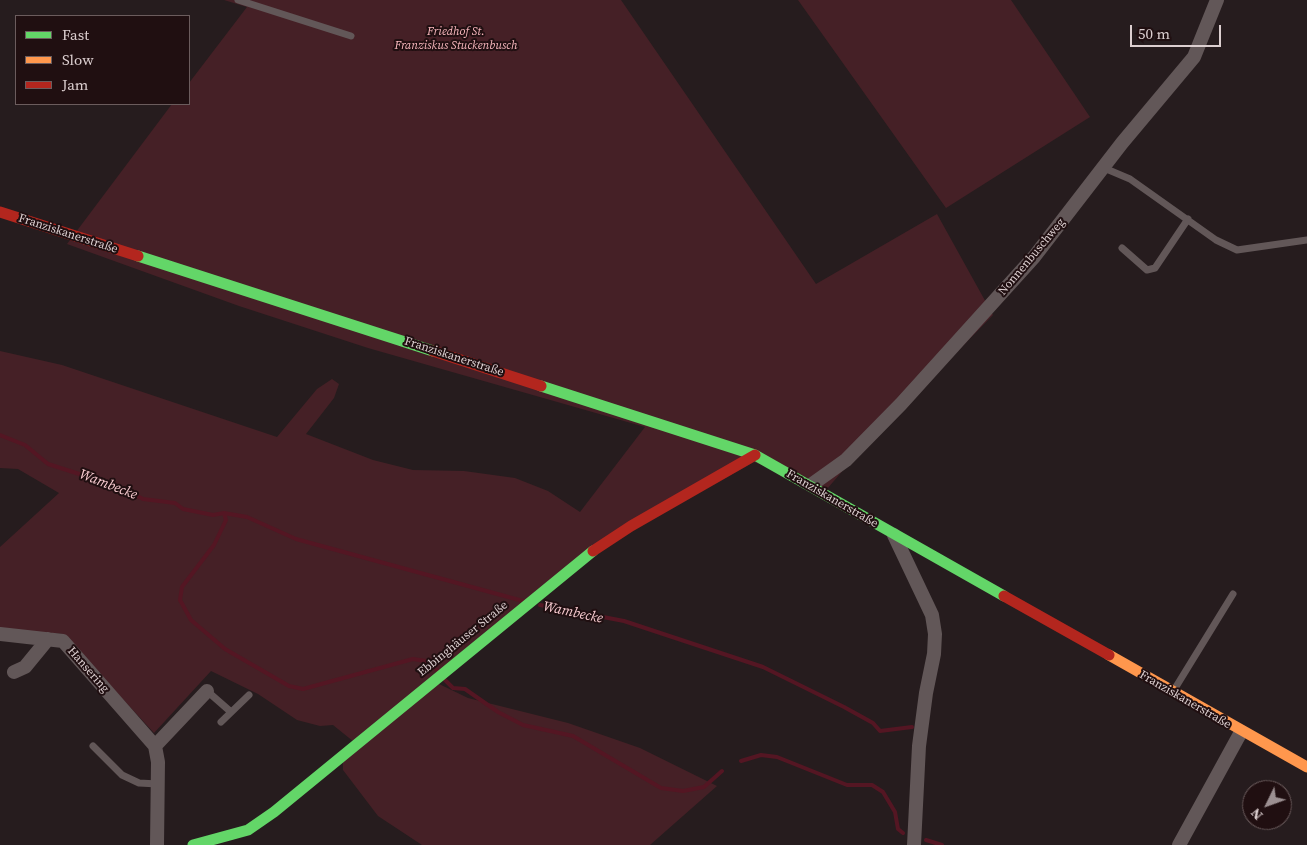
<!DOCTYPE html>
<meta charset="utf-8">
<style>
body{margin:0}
#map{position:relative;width:1307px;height:845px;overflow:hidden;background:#261c1e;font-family:"Source Serif 4",serif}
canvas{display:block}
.legend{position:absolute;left:15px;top:15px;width:175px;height:90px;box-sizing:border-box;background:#200f11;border:1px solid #6b5c5d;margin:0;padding:6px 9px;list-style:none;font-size:15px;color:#dccfd0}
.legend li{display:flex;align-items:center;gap:10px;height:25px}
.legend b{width:25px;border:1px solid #6b5c5d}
.north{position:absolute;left:1242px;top:780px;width:50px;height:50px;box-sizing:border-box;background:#200f11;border:1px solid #6b5c5d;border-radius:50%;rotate:228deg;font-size:14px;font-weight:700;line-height:20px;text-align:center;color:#dccfd0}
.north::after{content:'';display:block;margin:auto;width:18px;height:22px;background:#9c9092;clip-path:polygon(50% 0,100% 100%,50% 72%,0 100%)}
.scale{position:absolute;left:1130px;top:25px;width:91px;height:22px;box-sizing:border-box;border:2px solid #dccfd0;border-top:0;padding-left:6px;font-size:15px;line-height:18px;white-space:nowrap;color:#dccfd0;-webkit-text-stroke:4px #200f11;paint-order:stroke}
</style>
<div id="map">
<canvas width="1307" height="845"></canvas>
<ul class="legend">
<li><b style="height:6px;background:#63d668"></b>Fast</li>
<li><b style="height:6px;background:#ff974d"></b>Slow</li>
<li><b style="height:6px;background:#b3261e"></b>Jam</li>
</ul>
<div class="north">N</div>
<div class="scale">50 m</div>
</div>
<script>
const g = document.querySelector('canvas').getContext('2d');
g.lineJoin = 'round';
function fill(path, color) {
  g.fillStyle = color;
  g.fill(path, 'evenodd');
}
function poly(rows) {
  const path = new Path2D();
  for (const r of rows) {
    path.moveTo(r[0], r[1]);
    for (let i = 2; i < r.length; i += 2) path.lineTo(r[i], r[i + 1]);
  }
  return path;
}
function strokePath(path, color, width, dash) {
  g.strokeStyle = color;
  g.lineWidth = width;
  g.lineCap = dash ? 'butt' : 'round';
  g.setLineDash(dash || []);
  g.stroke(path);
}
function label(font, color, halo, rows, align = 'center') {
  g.font = font + ' "Source Serif 4",serif';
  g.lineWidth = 4;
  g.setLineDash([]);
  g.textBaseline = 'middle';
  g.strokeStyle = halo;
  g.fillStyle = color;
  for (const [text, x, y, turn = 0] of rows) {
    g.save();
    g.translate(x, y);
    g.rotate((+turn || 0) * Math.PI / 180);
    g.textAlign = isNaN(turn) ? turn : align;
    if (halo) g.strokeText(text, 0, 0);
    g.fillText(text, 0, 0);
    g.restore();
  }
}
fill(poly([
 [224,0,621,0,816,284,937,214,993,315,858,453,827,489,754,462,614,540,437,683,468,698,568,723,640,748,717,786,650,845,422,845,378,816,343,770,343,762,359,746,333,725,320,726,297,720,258,694,211,671,154,733,63,634,0,629,0,547,59,493,18,469,0,468,0,351,62,365,277,437,317,389,332,379,339,384,334,398,306,434,373,460,413,470,464,471,515,478,548,491,580,512,645,427,368,348,239,306,67,244,172,104,189,104,189,83,247,7],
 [798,0,1011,0,1090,117,946,208]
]), '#452026');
strokePath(poly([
 [0,435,25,445,48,464,120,487,143,499,175,503,183,509,213,515,224,513,247,517,296,539,523,601],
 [224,513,226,520,214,545,182,587,180,600,191,620,225,649,289,686,303,689,413,659,426,661,437,670],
 [540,605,624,621,763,667,844,707,873,723,880,731,912,727],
 [444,679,453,688,465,689,498,712,523,725,573,736,661,788,683,791,704,787,722,771],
 [741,761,761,755,777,757,847,785,872,785,883,792,895,812,898,829,903,833],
 [926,840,942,845]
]), '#541623', 4);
strokePath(poly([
 [238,0,351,36],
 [1104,168,1130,179,1216,240,1237,250,1307,240],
 [1122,248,1147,270,1155,268,1188,219],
 [1174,690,1233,594],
 [207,691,231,712],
 [221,722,249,695],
 [93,746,122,775,139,783,158,784]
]), '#625758', 7);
strokePath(poly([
 [811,485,846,460,901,404,1034,257,1122,143,1194,57,1217,0],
 [894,535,932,615,935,634,934,654,926,693,919,746,914,845],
 [0,634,63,641,155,746,158,762,157,845],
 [14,672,25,667,48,639],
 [155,746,207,691],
 [1179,845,1241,732]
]), '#625758', 14);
strokePath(poly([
 [138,256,433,351],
 [541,386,755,455,1004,596],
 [193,845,248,830,274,812,593,551]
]), '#63d668', 11);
strokePath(poly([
 [1109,655,1307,767]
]), '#ff974d', 11);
strokePath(poly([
 [0,212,138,256],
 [433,351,541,386],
 [593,551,631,526,755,455],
 [1004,596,1109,655]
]), '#b3261e', 11);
label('italic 12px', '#f9b8be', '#200f11', [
 ["Friedhof St.",456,32],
 ["Franziskus Stuckenbusch",456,46]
]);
label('12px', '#dccfd0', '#200f11', [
 ["Franziskanerstraße",68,234,18],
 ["Nonnenbuschweg",1032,257,-50],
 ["Franziskanerstraße",454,357,18],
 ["Franziskanerstraße",832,499,30],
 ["Ebbinghäuser Straße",463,639,-39],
 ["Hansering",88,670,49],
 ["Franziskanerstraße",1185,700,30]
]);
label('italic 14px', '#facdd2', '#200f11', [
 ["Wambecke",108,485,21],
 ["Wambecke",573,613,12]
]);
</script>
